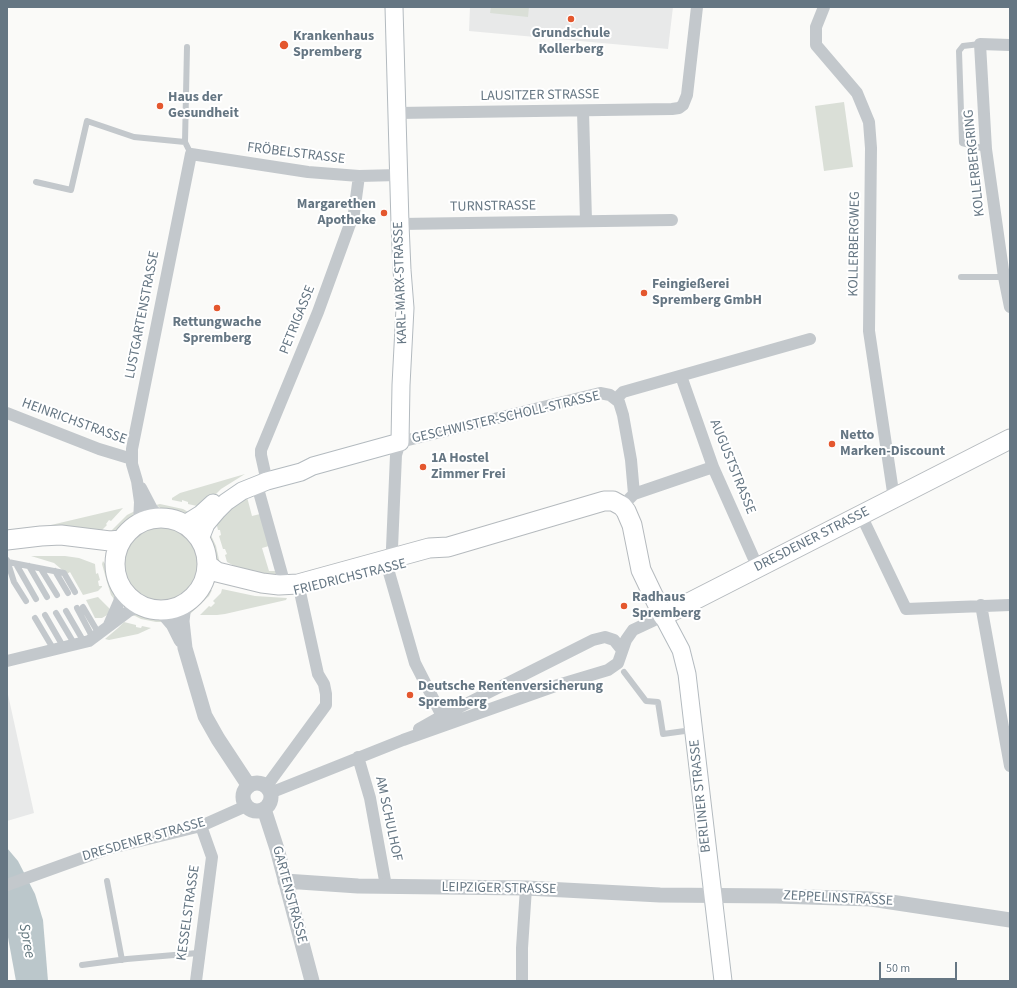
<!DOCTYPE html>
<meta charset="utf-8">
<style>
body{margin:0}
#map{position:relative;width:1017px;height:988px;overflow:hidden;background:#fafaf8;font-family:"Source Sans 3",sans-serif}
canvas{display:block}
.frame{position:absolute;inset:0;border:8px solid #657683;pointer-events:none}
.scale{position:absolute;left:879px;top:962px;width:78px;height:18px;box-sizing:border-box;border:2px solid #657683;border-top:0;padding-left:5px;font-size:12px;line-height:14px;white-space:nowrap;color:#657683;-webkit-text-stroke:3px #fff;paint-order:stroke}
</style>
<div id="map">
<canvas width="1017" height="988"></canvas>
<div class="frame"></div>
<div class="scale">50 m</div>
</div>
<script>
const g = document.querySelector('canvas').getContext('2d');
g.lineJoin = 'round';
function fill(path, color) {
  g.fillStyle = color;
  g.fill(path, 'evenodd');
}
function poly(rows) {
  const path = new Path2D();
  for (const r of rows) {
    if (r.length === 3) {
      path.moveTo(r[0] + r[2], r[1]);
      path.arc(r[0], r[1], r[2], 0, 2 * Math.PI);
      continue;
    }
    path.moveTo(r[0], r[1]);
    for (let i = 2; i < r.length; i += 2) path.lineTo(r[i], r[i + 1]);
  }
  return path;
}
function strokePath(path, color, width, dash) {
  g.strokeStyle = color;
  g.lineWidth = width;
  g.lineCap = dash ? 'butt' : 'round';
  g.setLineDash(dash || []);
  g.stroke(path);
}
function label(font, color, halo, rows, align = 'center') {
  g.font = font + ' "Source Sans 3",sans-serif';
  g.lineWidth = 4;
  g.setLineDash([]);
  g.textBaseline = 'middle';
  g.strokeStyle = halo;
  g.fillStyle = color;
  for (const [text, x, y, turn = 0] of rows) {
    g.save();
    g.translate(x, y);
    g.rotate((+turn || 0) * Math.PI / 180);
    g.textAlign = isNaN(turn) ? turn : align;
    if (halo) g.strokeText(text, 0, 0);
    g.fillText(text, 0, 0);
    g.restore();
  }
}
fill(poly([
 [470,7,673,7,668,49,469,31],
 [7,690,34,813,7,821]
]), '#e8e9e9');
fill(poly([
 [491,7,529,7,528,17,490,13],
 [844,102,853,167,824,171,815,106],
 [245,474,221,489,201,509,197,506,188,504,188,502,182,500,182,502,172,500,172,498,180,493],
 [247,497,252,516,260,514,269,546,262,548,269,571,275,571,277,575,253,572,238,568,227,562,225,555,227,554,225,549,223,549,219,536,221,535,220,530,218,530,216,522,223,513],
 [160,504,183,509,190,513,184,515,165,511,156,505],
 [123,508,111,521,109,520,106,524,107,525,97,535,34,529],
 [135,511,130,521,120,530,116,533,109,533,127,515],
 [161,564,41],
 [209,531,216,546,220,564,215,561,213,556,208,540],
 [31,556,65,556,79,558,95,564,96,574,98,573,100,580,98,581,99,586,102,586,102,587,98,591,83,595,70,572,67,574,54,563],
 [103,561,108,568,114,588,114,599,111,595,107,582,102,564],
 [222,589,255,596,287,598,286,600,225,614,217,615,200,615,209,606,211,607,215,603,213,601,221,593],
 [212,590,209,596,189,615,189,609,206,592],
 [98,597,111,610,109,614,102,618,95,618,86,600],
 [135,614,151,615,160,617,163,622,156,622,141,619,133,615],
 [124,622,136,625,136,627,141,628,142,626,151,628,138,634,109,640,105,639,118,628]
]), '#dadfd7');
fill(poly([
 [7,848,18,861,35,894,43,920,48,981,16,981,7,932]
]), '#bbc7cb');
const secondary = poly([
 [185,524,201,514,213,503],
 [200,539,206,524,217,511,226,502,242,491,267,481,301,472,313,466,400,442,401,385,405,308,402,270,400,224,394,7],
 [663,616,681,650,687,674,723,981]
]);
const primary = poly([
 [161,564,46],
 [7,540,41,536,61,535,110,541,121,540],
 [208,565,217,572,262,583,279,585,298,584,429,548,448,547,604,501,613,501,622,506,626,511,632,525,641,570,663,616,1010,439]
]);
strokePath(secondary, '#b3babf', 19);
strokePath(primary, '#b5babe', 21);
strokePath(poly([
 [980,44,963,46,959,51,962,143,986,149],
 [187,47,185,142,191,154],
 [36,182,71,190,87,121,134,137,185,142],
 [961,277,1004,277],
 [7,560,14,582,26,601],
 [8,562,64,573,75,592],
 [16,564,36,599],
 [29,566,47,597],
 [41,569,57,595],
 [55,571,68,593],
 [83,607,99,634],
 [77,608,93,638],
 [66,611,84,642],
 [56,613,75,645],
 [45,615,64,648],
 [35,618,54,650],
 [624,672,646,701,658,702,663,734,692,730],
 [107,881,122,960],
 [82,965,127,959,198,953]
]), '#c3c8cc', 6);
strokePath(poly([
 [824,7,816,27,816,45,857,93,869,122,871,148,869,331,893,492,895,498],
 [1010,45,980,44,986,149,1004,277,1010,307],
 [583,111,586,221],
 [397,113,672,109,679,108,683,105,687,95,697,7],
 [400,224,672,220],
 [681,376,713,467,758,568],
 [616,399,623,392,810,339],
 [7,413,99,449,132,459],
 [265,473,261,455,261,450,318,312,354,213,359,176],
 [257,485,285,585],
 [141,488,152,509,159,517],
 [629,499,634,494,713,467],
 [861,515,906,609,1010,605],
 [139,523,140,502,137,481,132,464,132,449,191,154,308,172,359,176,398,175],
 [395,558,392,548,396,455,400,442,600,393,610,395,619,402,623,415,631,460,634,494],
 [388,569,415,663,442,716],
 [981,605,1010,766],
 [109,625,119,602,122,589],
 [7,661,89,641,129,611,142,606],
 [419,729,442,716,593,640,605,637,614,640,622,650],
 [358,757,370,798,386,886],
 [266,787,326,705,326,694,324,684,318,674,300,592],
 [270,793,403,740,558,685,608,670,618,663,626,640,633,630,663,616],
 [7,885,107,849,201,826,246,806],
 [196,981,212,857,201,826],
 [522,981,522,948,526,888]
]), '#c3c8cc', 12);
strokePath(poly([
 [184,604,182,621,185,648,205,716,218,739,249,786],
 [161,610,173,624,181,640],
 [257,797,14],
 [264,809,277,849,312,981],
 [285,881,358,886,526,888,660,895,776,896,871,899,1010,920]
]), '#c3c8cc', 15);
strokePath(secondary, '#fff', 17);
strokePath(primary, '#fff', 19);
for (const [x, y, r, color] of [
 [571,19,4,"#e4572e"],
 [284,45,5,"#e4572e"],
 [160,106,4,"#e4572e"],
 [384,213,4,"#e4572e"],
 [644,293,4,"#e4572e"],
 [217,308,4,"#e4572e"],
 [832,444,4,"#e4572e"],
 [423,467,4,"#e4572e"],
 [624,606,4,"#e4572e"],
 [410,695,4,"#e4572e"]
]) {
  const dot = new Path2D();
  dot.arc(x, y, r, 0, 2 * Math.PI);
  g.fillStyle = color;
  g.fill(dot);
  strokePath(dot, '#fff', 1.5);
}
label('bold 14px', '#657683', '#fff', [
 ["Grundschule",571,34,"center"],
 ["Kollerberg",571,50,"center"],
 ["Krankenhaus",293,37],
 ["Spremberg",293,53],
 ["Haus der",168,98],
 ["Gesundheit",168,114],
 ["Margarethen",376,205,"right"],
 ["Apotheke",376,221,"right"],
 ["Feingießerei",652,285],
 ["Spremberg GmbH",652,301],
 ["Rettungwache",217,323,"center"],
 ["Spremberg",217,339,"center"],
 ["Netto",840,436],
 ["Marken-Discount",840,452],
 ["1A Hostel",431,459],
 ["Zimmer Frei",431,475],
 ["Radhaus",632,598],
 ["Spremberg",632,614],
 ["Deutsche Rentenversicherung",418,687],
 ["Spremberg",418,703]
], 'left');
label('14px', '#657683', '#fff', [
 ["LAUSITZER STRASSE",540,96,-1],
 ["FRÖBELSTRASSE",296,154,7],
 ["KOLLERBERGRING",975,163,-96],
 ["TURNSTRASSE",493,207,-1],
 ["KOLLERBERGWEG",855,244,-89],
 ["KARL-MARX-STRASSE",401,283,-92],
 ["LUSTGARTENSTRASSE",143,315,-79],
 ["PETRIGASSE",298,320,-68],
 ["GESCHWISTER-SCHOLL-STRASSE",506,418,-13],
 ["HEINRICHSTRASSE",74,422,20],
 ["AUGUSTSTRASSE",732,467,68],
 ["DRESDENER STRASSE",812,540,-27],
 ["FRIEDRICHSTRASSE",350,578,-14],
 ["BERLINER STRASSE",701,796,-96],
 ["AM SCHULHOF",388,819,78],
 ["DRESDENER STRASSE",144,840,-16],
 ["LEIPZIGER STRASSE",499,889,1],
 ["GARTENSTRASSE",289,895,75],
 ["ZEPPELINSTRASSE",838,899,3],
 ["KESSELSTRASSE",189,913,-82]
]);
label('italic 15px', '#60757c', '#fff', [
 ["Spree",26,941,79]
]);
</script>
